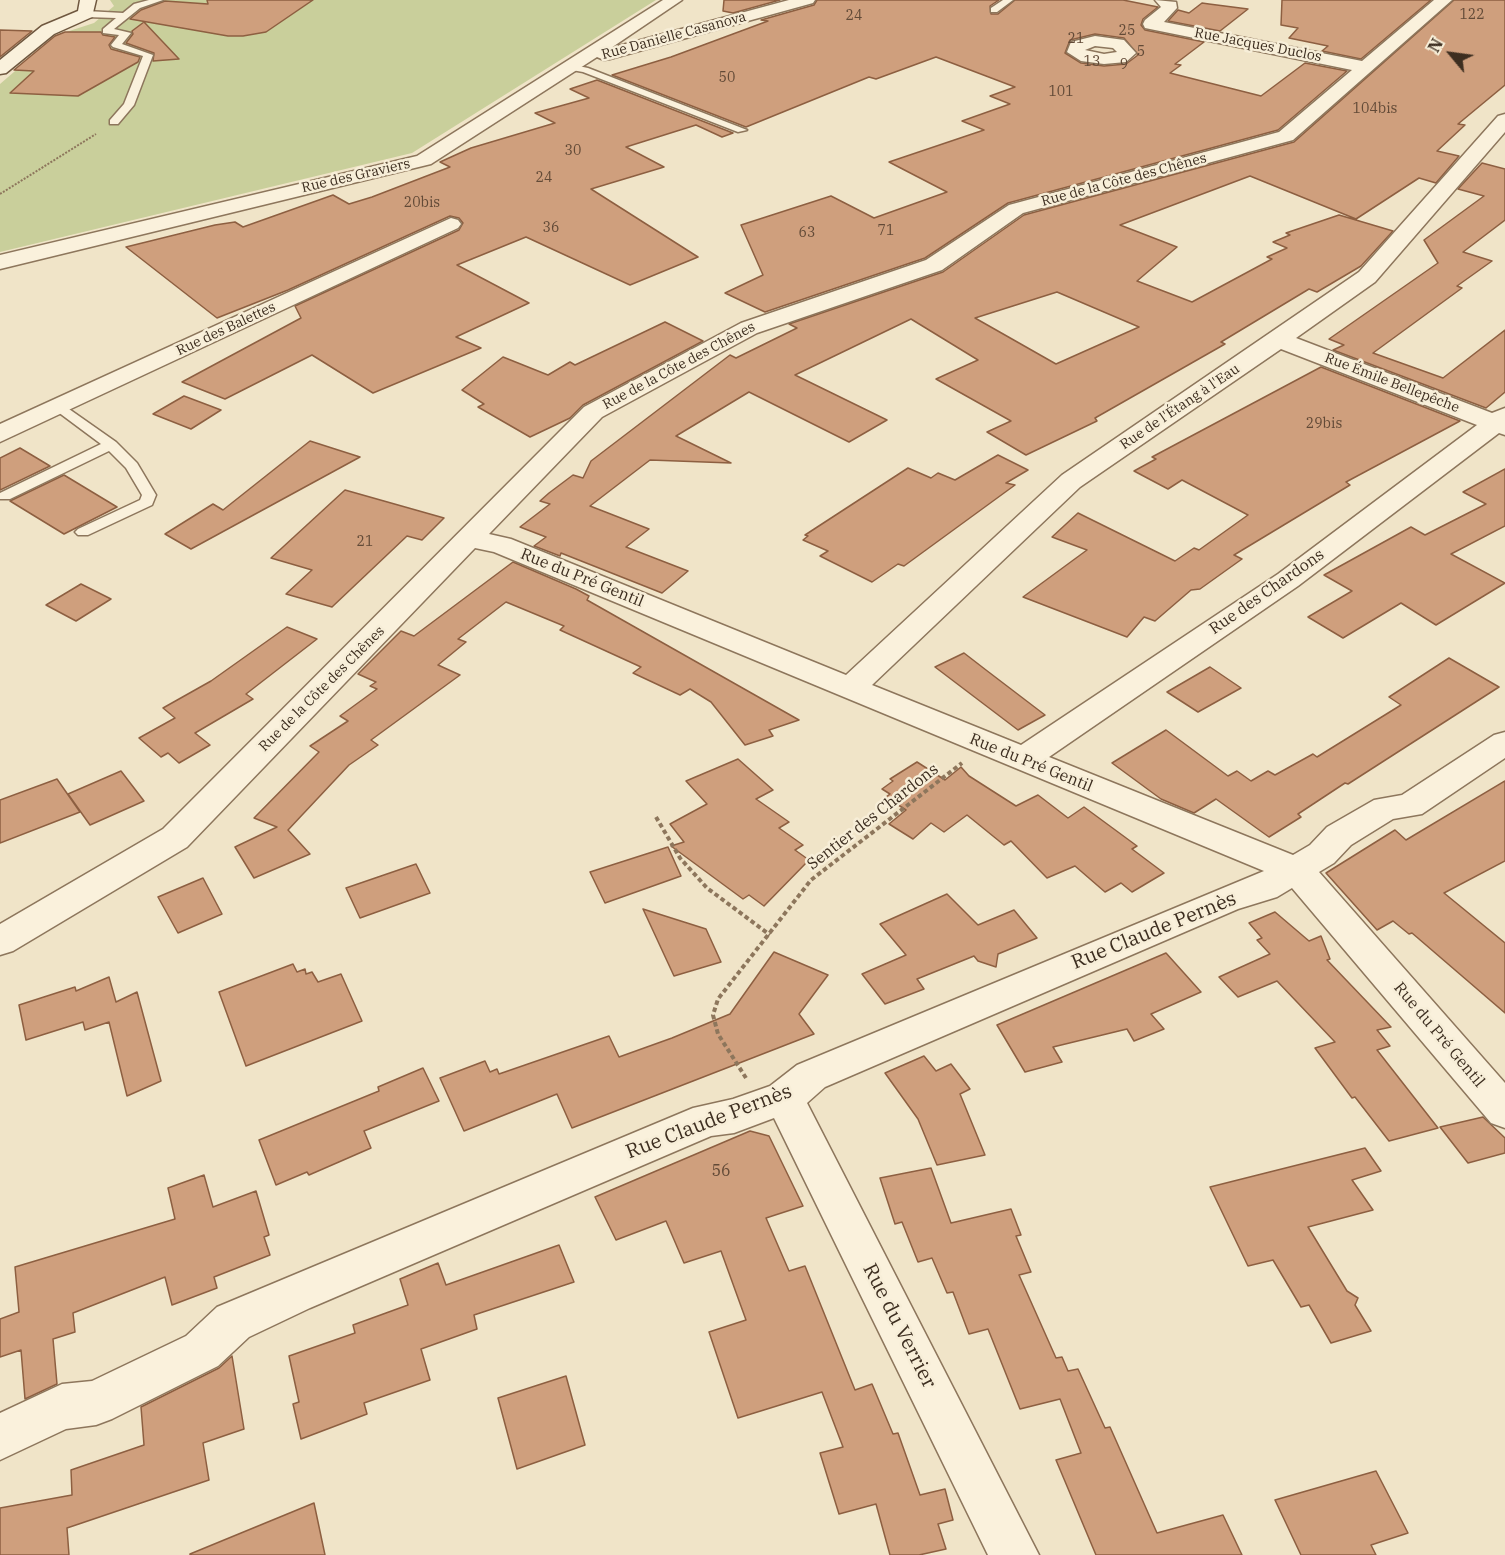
<!DOCTYPE html>
<meta charset="utf-8">
<style>
body{margin:0}
#map{position:relative;width:1505px;height:1555px;overflow:hidden;background:#f0e4c8;font-family:"IBM Plex Serif",serif}
canvas{display:block}
.north{position:absolute;left:1421px;top:24px;width:60px;height:60px;-webkit-text-stroke:4px #f7eed8;paint-order:stroke;rotate:299deg;font-size:16px;font-weight:700;line-height:24px;text-align:center;color:#3d2e20}
.north::after{content:'';display:block;margin:auto;width:21px;height:27px;background:#3d2e20;clip-path:polygon(50% 0,100% 100%,50% 72%,0 100%)}
</style>
<div id="map">
<canvas width="1505" height="1555"></canvas>
<div class="north">N</div>
</div>
<script>
const g = document.querySelector('canvas').getContext('2d');
g.lineJoin = 'round';
function fill(path, color) {
  g.fillStyle = color;
  g.fill(path, 'evenodd');
}
function poly(rows) {
  const path = new Path2D();
  for (const r of rows) {
    path.moveTo(r[0], r[1]);
    for (let i = 2; i < r.length; i += 2) path.lineTo(r[i], r[i + 1]);
  }
  return path;
}
function strokePath(path, color, width, dash) {
  g.strokeStyle = color;
  g.lineWidth = width;
  g.lineCap = dash ? 'butt' : 'round';
  g.setLineDash(dash || []);
  g.stroke(path);
}
function label(font, color, halo, rows, align = 'center') {
  g.font = font + ' "IBM Plex Serif",serif';
  g.lineWidth = 5;
  g.setLineDash([]);
  g.textBaseline = 'middle';
  g.strokeStyle = halo;
  g.fillStyle = color;
  for (const [text, x, y, turn = 0] of rows) {
    g.save();
    g.translate(x, y);
    g.rotate((+turn || 0) * Math.PI / 180);
    g.textAlign = isNaN(turn) ? turn : align;
    if (halo) g.strokeText(text, 0, 0);
    g.fillText(text, 0, 0);
    g.restore();
  }
}
fill(poly([
 [110,0,656,0,412,153,0,252,0,84,57,35,94,23,114,6]
]), '#c9cf9b');
const building = poly([
 [207,0,313,0,266,32,243,36,228,36,130,19,141,10,165,1,208,4,207,0],
 [724,0,780,0,733,13,723,11,724,0],
 [817,0,999,0,990,6,991,14,998,14,1015,0,1123,0,1158,7,1143,19,1141,25,1145,30,1204,42,1175,64,1181,65,1170,73,1261,96,1305,63,1347,71,1278,130,1008,203,925,258,765,312,725,293,763,275,741,225,831,196,874,218,947,192,889,162,984,130,962,121,1010,104,990,96,1015,87,936,57,876,79,869,77,746,127,612,75,671,57,768,21,761,20,814,5,817,0],
 [1095,34,1124,38,1138,55,1126,64,1104,66,1081,63,1065,53,1070,40,1095,34],
 [1282,0,1431,0,1361,59,1322,51,1328,46,1289,38,1298,28,1281,25,1282,0],
 [1454,0,1505,0,1505,85,1458,124,1465,125,1437,151,1459,156,1436,183,1419,178,1356,219,1250,176,1120,225,1177,247,1137,281,1192,302,1272,259,1267,257,1287,248,1273,242,1290,235,1286,233,1339,215,1393,231,1361,266,1317,292,1309,289,1221,342,1225,344,1095,418,1097,421,1026,455,987,432,1011,421,936,379,978,360,911,319,795,375,887,420,849,442,749,392,676,436,731,463,650,460,590,506,649,529,626,547,688,571,662,593,561,553,560,556,534,546,546,537,520,527,550,504,540,501,549,493,573,475,583,478,591,461,730,355,736,358,797,328,789,324,943,272,1024,215,1294,142,1454,0],
 [1057,292,1139,327,1056,364,975,318,1057,292],
 [1202,3,1209,4,1248,9,1220,31,1168,21,1178,10,1189,13,1202,3],
 [144,22,179,59,153,61,154,53,126,43,133,34,132,31,144,22],
 [0,30,32,31,0,57,0,30],
 [65,32,101,32,103,35,115,37,109,45,111,49,140,57,138,62,78,96,10,93,34,71,14,70,55,36,65,32],
 [597,80,733,133,722,137,696,125,626,147,664,167,591,189,698,257,630,285,526,237,457,265,529,303,456,337,481,348,373,393,312,355,225,399,182,382,301,318,295,306,459,230,463,223,459,218,450,216,288,290,217,318,126,247,215,225,235,222,243,227,333,195,349,204,372,197,450,167,440,162,471,148,555,123,535,113,589,98,570,89,597,80],
 [1482,163,1505,169,1505,220,1463,252,1492,261,1457,286,1462,288,1373,353,1443,378,1505,330,1505,392,1486,408,1333,350,1344,345,1329,339,1438,263,1424,240,1484,196,1458,189,1482,163],
 [665,322,703,341,583,405,570,418,530,437,478,407,484,404,462,390,503,357,548,375,570,362,575,365,665,322],
 [1321,367,1460,421,1346,482,1350,485,1234,555,1242,559,1200,589,1191,590,1155,621,1144,617,1127,637,1023,597,1087,550,1052,537,1078,513,1175,561,1194,548,1199,550,1248,515,1182,480,1168,489,1134,471,1156,459,1152,457,1321,367],
 [184,396,221,410,191,429,153,414,184,396],
 [310,441,360,457,191,549,165,534,213,504,223,510,310,441],
 [20,448,50,466,0,490,0,458,20,448],
 [998,455,1028,470,1006,483,1015,485,904,566,898,564,872,582,820,556,828,551,803,540,808,536,805,535,908,468,931,478,938,473,955,480,998,455],
 [1505,469,1505,526,1451,554,1505,583,1436,625,1401,603,1343,638,1308,617,1352,591,1324,575,1411,527,1425,535,1486,504,1463,492,1505,469],
 [64,475,117,507,64,534,10,501,64,475],
 [345,490,444,518,422,540,407,536,332,607,286,594,312,570,271,558,345,490],
 [513,562,576,589,589,596,587,600,799,720,769,730,773,736,745,745,711,702,690,689,680,695,633,673,641,667,560,630,564,626,506,602,458,639,466,642,438,665,460,675,371,740,378,745,349,765,288,830,310,854,254,878,235,847,277,827,254,818,319,752,310,746,348,721,340,716,377,689,370,686,376,682,358,674,401,631,414,636,513,562],
 [81,584,111,599,76,621,46,605,81,584],
 [287,627,317,639,246,694,253,699,195,733,210,745,179,763,168,753,161,757,139,738,175,718,163,708,211,681,287,627],
 [964,653,986,670,1045,715,1018,730,935,667,964,653],
 [1449,658,1499,687,1348,784,1345,783,1298,814,1301,817,1269,837,1216,799,1194,813,1161,799,1112,763,1166,730,1228,776,1237,771,1251,781,1268,771,1275,775,1313,754,1317,757,1401,705,1389,697,1449,658],
 [1210,667,1241,688,1198,712,1167,692,1210,667],
 [738,759,773,790,756,799,789,822,779,828,803,845,795,850,809,860,764,906,749,895,743,899,671,846,684,842,670,824,707,804,686,781,738,759],
 [917,762,945,780,961,767,969,776,1016,806,1038,795,1068,818,1084,807,1137,846,1132,849,1164,873,1132,892,1121,883,1105,892,1075,866,1047,878,1011,841,1004,845,967,815,944,832,931,823,913,839,889,824,906,810,886,797,890,794,882,789,893,781,890,779,917,762],
 [121,771,144,801,90,825,68,794,121,771],
 [57,779,80,812,0,843,0,800,57,779],
 [1505,781,1505,861,1444,893,1505,943,1505,1013,1412,933,1409,934,1393,921,1377,930,1326,873,1395,830,1406,840,1505,781],
 [668,847,681,876,605,903,590,872,668,847],
 [416,864,430,893,360,918,346,888,416,864],
 [203,878,222,914,178,933,158,897,203,878],
 [947,894,978,925,1014,910,1037,938,998,954,996,967,978,961,974,956,917,979,924,989,885,1004,862,974,906,955,880,924,947,894],
 [643,909,706,929,721,962,674,976,643,909],
 [1275,912,1309,941,1321,936,1330,959,1327,960,1391,1027,1377,1030,1390,1046,1377,1050,1438,1128,1389,1141,1355,1097,1352,1098,1315,1048,1335,1042,1277,981,1238,997,1219,977,1270,954,1257,940,1262,938,1249,923,1275,912],
 [774,952,828,975,799,1014,814,1034,572,1128,557,1094,464,1131,440,1078,485,1061,490,1072,497,1069,499,1074,609,1036,619,1057,672,1038,730,1014,774,952],
 [1166,953,1201,992,1151,1014,1164,1029,1134,1041,1127,1029,1053,1047,1062,1062,1025,1072,997,1025,1166,953],
 [293,964,297,972,305,969,306,974,312,972,318,982,341,974,362,1021,246,1066,219,992,293,964],
 [109,977,116,1002,137,992,161,1081,127,1096,109,1022,85,1030,83,1022,26,1040,19,1005,75,987,76,991,109,977],
 [924,1056,936,1071,951,1064,970,1089,960,1094,985,1155,937,1165,918,1119,885,1073,924,1056],
 [423,1068,439,1101,364,1131,371,1148,309,1175,307,1172,276,1185,259,1140,379,1091,378,1087,423,1068],
 [1483,1117,1505,1138,1505,1153,1468,1163,1440,1127,1483,1117],
 [750,1131,769,1136,803,1206,766,1218,789,1271,805,1266,855,1390,872,1384,893,1434,898,1433,920,1495,945,1489,953,1520,938,1524,946,1549,919,1555,890,1555,876,1504,839,1514,820,1453,843,1447,822,1392,738,1418,709,1332,746,1320,721,1251,684,1263,666,1221,616,1240,595,1197,750,1131],
 [1365,1148,1381,1171,1352,1180,1373,1210,1308,1227,1347,1291,1358,1298,1355,1305,1371,1331,1331,1343,1309,1305,1301,1307,1273,1260,1248,1266,1210,1187,1365,1148],
 [931,1168,951,1223,1011,1209,1021,1235,1016,1236,1031,1272,1019,1275,1056,1358,1062,1357,1068,1371,1078,1369,1105,1428,1110,1427,1157,1533,1223,1515,1242,1555,1096,1555,1056,1460,1081,1453,1060,1399,1020,1409,988,1329,969,1334,953,1292,947,1293,932,1258,918,1262,902,1222,895,1224,880,1178,931,1168],
 [204,1175,213,1207,256,1191,269,1235,264,1237,270,1255,214,1277,217,1288,172,1305,165,1277,73,1313,75,1332,53,1339,57,1384,25,1399,21,1350,0,1357,0,1319,19,1312,15,1267,175,1219,168,1188,204,1175],
 [559,1245,574,1282,474,1315,477,1329,421,1349,430,1380,364,1403,367,1414,301,1439,293,1404,299,1402,289,1356,355,1333,353,1325,408,1305,400,1279,438,1263,446,1285,559,1245],
 [232,1356,244,1429,203,1443,209,1480,67,1528,69,1555,0,1555,0,1508,72,1495,71,1470,144,1445,141,1407,219,1368,232,1356],
 [566,1376,585,1445,517,1469,498,1398,566,1376],
 [1376,1471,1408,1533,1371,1545,1376,1555,1301,1555,1275,1500,1376,1471],
 [314,1503,325,1555,190,1555,190,1554,314,1503]
]);
fill(building, '#cf9f7d');
strokePath(building, '#8d5f41', 1.5);
const lane = poly([
 [149,0,163,0,140,8,114,29,131,33,122,44,153,55,134,105,118,124,110,124,110,120,124,104,143,56,113,47,111,45,119,35,103,33,103,29,116,18,86,17,82,14,86,11,123,13,134,4,149,0],
 [1003,0,1013,0,997,12,991,12,991,8,1003,0],
 [569,64,588,68,747,130,738,132,583,72,566,69,566,65,569,64],
 [59,402,116,442,137,463,156,495,152,505,88,535,78,535,75,532,78,529,140,500,142,495,126,468,109,451,10,499,0,499,0,493,101,444,54,409,54,403,59,402]
]);
const street = poly([
 [663,0,682,0,611,48,789,0,815,0,813,3,610,59,604,60,597,57,431,164,0,269,0,255,417,156,663,0],
 [1155,0,1176,2,1177,8,1164,22,1362,61,1434,0,1452,0,1293,140,1023,213,942,270,757,333,602,417,489,534,511,539,846,675,1062,475,1359,272,1498,116,1505,114,1505,132,1375,282,1296,338,1492,413,1505,408,1505,435,1499,433,1298,586,1049,757,1293,855,1310,845,1327,827,1374,800,1402,795,1494,735,1505,732,1505,758,1422,814,1393,819,1351,845,1334,863,1319,872,1505,1083,1505,1128,1491,1123,1292,888,1277,897,1238,909,825,1087,807,1103,1039,1555,988,1555,774,1118,734,1133,711,1136,310,1308,249,1337,218,1366,112,1419,96,1425,66,1429,0,1460,0,1413,62,1384,92,1381,186,1336,217,1307,693,1108,733,1099,770,1086,797,1065,1264,871,494,552,475,548,187,847,13,951,0,955,0,924,163,829,584,407,741,323,926,260,1009,205,1279,132,1352,70,1145,28,1143,24,1145,20,1161,7,1155,0],
 [1281,349,1477,425,1278,574,1021,745,872,685,1080,487,1281,349],
 [1095,36,1124,40,1136,53,1126,62,1104,64,1081,61,1067,52,1071,42,1095,36],
 [1095,46,1113,48,1117,52,1104,54,1085,50,1095,46],
 [451,218,458,220,461,224,458,228,0,442,0,424,451,218]
]);
const secondary = poly([
 [80,0,96,0,92,17,54,34,6,73,0,74,0,60,42,26,78,11,80,0]
]);
strokePath(lane, '#8d765c', 3);
strokePath(street, '#8d765c', 3);
strokePath(secondary, '#6f573f', 3);
strokePath(poly([
 [0,194,96,134]
]), '#8d765c', 2, [2, 1.5]);
strokePath(poly([
 [656,817,680,858,707,888,770,935],
 [746,1078,718,1034,713,1015,718,999,811,880,962,763]
]), '#8d765c', 4, [4.5, 3]);
fill(lane, '#faf1dc');
fill(street, '#faf1dc');
fill(secondary, '#faf1dc');
label('14px', '#624a37', null, [
 ["122",1472,15],
 ["24",854,16],
 ["25",1127,31],
 ["21",1076,39],
 ["5",1141,52],
 ["13",1092,62],
 ["9",1124,65],
 ["50",727,78],
 ["101",1061,92],
 ["104bis",1375,109],
 ["30",573,151],
 ["24",544,178],
 ["20bis",422,203],
 ["36",551,228],
 ["71",886,231],
 ["63",807,233],
 ["29bis",1324,424],
 ["21",365,542]
]);
label('14px', '#3d2e20', '#f7eed8', [
 ["Rue Danielle Casanova",674,36,-15],
 ["Rue Jacques Duclos",1258,45,11],
 ["Rue des Graviers",356,176,-13],
 ["Rue de la Côte des Chênes",1124,180,-15],
 ["Rue des Balettes",226,329,-25],
 ["Rue de la Côte des Chênes",679,366,-28],
 ["Rue Émile Bellepêche",1392,383,21],
 ["Rue de l'Étang à l'Eau",1180,407,-34],
 ["Rue de la Côte des Chênes",322,689,-45]
]);
label('16px', '#3d2e20', '#f7eed8', [
 ["Rue du Pré Gentil",582,578,22],
 ["Rue des Chardons",1267,592,-35],
 ["Rue du Pré Gentil",1031,763,22],
 ["Sentier des Chardons",873,817,-38],
 ["Rue du Pré Gentil",1439,1035,50]
]);
label('16px', '#624a37', null, [
 ["56",721,1171]
]);
label('20px', '#3d2e20', '#f7eed8', [
 ["Rue Claude Pernès",1154,931,-22],
 ["Rue Claude Pernès",709,1122,-21],
 ["Rue du Verrier",899,1326,63]
]);
</script>
